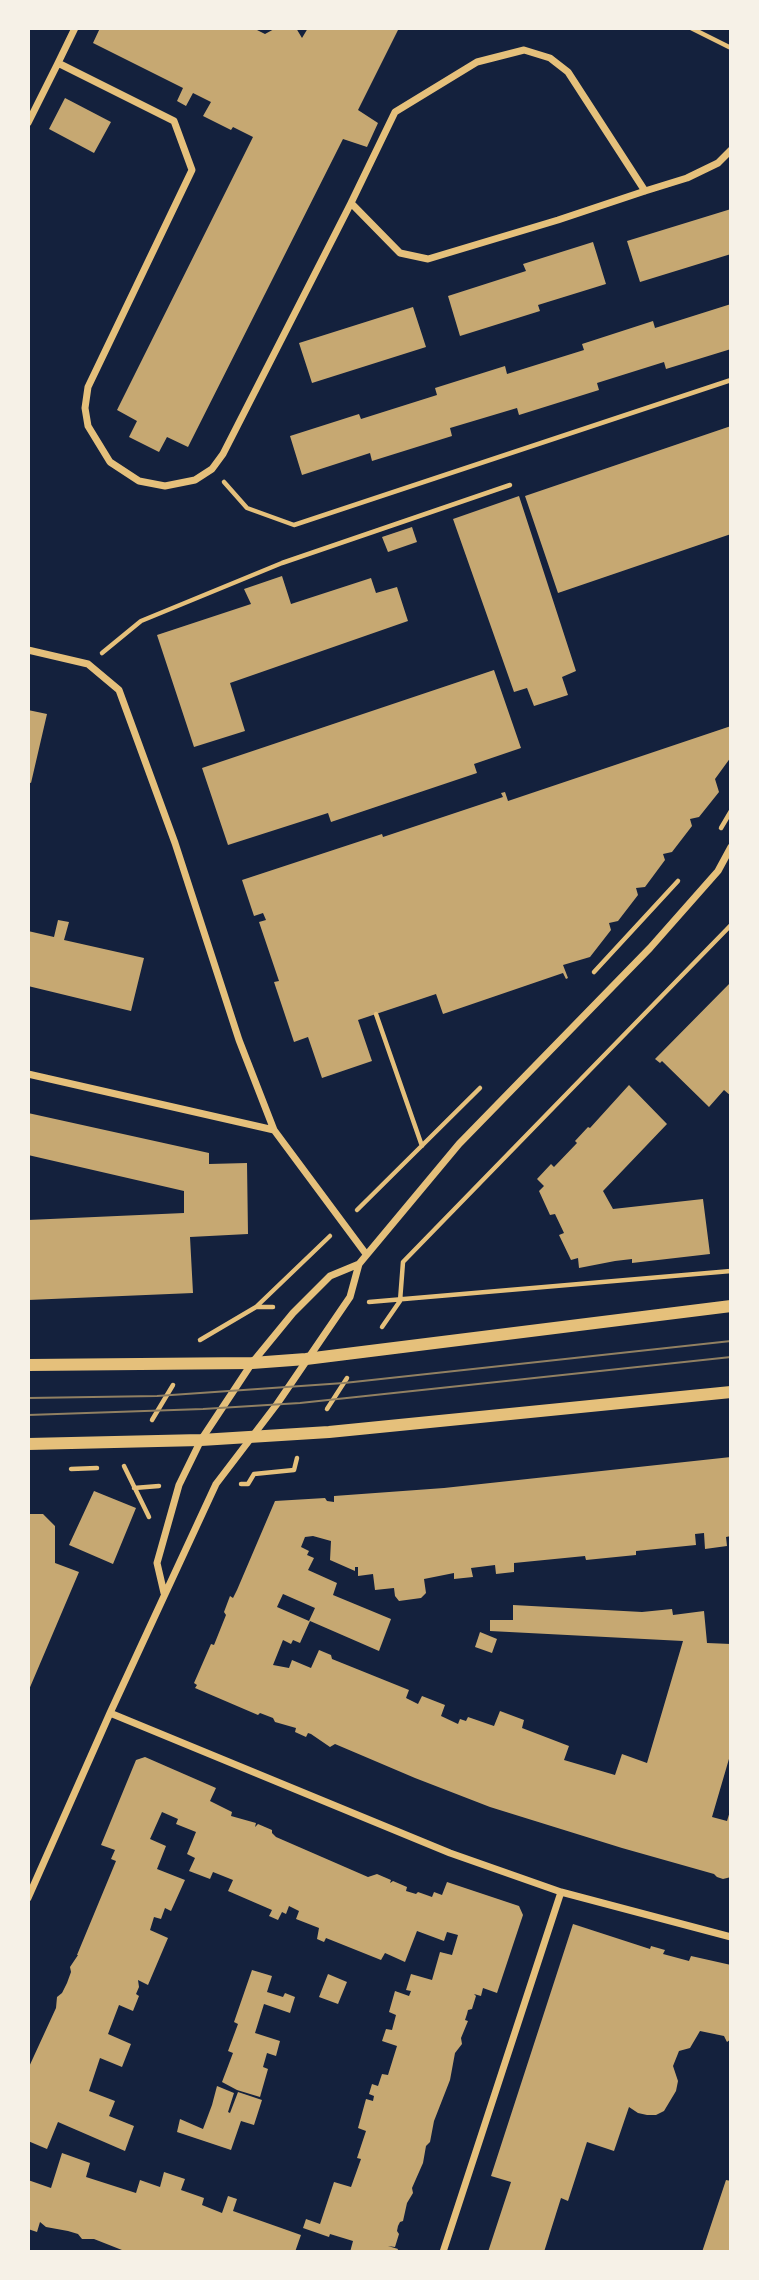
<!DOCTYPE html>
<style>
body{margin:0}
#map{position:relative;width:759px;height:2280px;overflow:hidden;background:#14213d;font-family:Montserrat,sans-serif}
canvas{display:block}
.frame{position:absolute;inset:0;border:30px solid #f6f1e7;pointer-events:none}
</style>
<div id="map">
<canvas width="759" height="2280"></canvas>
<div class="frame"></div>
</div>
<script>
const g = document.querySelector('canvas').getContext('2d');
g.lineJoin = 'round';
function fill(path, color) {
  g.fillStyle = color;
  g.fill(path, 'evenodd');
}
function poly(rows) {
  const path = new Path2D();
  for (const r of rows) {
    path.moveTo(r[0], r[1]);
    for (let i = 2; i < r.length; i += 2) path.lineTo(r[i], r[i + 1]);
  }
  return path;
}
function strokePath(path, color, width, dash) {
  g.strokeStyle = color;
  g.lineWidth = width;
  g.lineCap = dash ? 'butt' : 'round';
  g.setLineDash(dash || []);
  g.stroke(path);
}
fill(poly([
 [100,28,253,28,265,34,276,28,296,28,302,38,308,28,399,28,358,110,378,123,367,147,343,139,188,447,167,437,159,452,129,437,137,421,117,410,253,137,233,127,231,130,203,116,211,102,193,93,186,106,177,101,183,88,93,43],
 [65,98,111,122,94,153,49,129],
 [731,209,731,254,640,282,627,241],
 [593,242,606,284,538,305,540,311,460,336,448,296,526,271,523,264],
 [731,304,731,349,666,369,664,362,597,383,599,390,519,415,517,408,450,428,452,436,372,461,370,453,302,475,290,436,359,414,361,419,437,395,435,388,505,366,507,374,584,350,582,344,653,321,655,328],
 [413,307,426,347,312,383,299,343],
 [731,426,731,534,558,593,525,496],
 [519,496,576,671,562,677,568,695,534,706,527,688,514,692,453,519],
 [412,527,417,542,388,552,382,537],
 [282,576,291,604,371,578,376,593,397,587,408,621,230,683,245,731,194,747,157,635,251,604,244,589],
 [494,670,521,748,474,764,477,773,331,822,328,813,228,845,202,768],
 [28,710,47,714,31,783,28,782],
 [731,726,731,757,715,779,719,792,699,817,690,819,692,826,672,852,663,854,665,860,645,887,636,888,638,895,618,921,609,923,611,930,590,957,563,965,568,978,566,979,563,973,443,1014,436,994,358,1020,372,1061,322,1078,308,1037,294,1042,274,982,279,981,259,922,266,920,263,913,254,916,242,880,382,834,383,837,503,797,501,793,505,792,508,801],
 [58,920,69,922,64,940,144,958,131,1011,28,986,28,931,54,937],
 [731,982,731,1096,724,1090,709,1107,662,1061,660,1063,655,1059],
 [629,1085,667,1124,603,1191,613,1209,703,1199,710,1254,632,1263,632,1259,615,1261,579,1268,578,1258,571,1260,559,1235,564,1233,555,1214,550,1215,539,1191,544,1186,537,1179,551,1164,554,1167,577,1143,575,1141,588,1127,590,1128],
 [28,1113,209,1153,209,1164,247,1163,248,1234,190,1237,193,1293,28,1300,28,1220,184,1213,184,1191,28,1155],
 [731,1457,731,1536,726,1537,727,1546,705,1549,704,1533,695,1534,696,1545,636,1551,636,1555,586,1560,585,1556,514,1563,514,1572,496,1574,495,1565,471,1568,473,1577,454,1579,454,1573,424,1579,426,1593,421,1598,399,1601,395,1596,394,1588,375,1590,373,1574,358,1576,358,1567,355,1567,355,1571,330,1560,331,1541,313,1536,305,1537,301,1547,309,1551,307,1555,314,1558,308,1570,337,1583,333,1595,391,1619,379,1651,310,1621,300,1643,293,1640,291,1644,283,1640,273,1665,289,1668,292,1660,311,1668,319,1650,331,1655,332,1659,409,1690,406,1698,418,1704,422,1696,445,1705,441,1716,458,1724,460,1719,466,1721,468,1717,494,1726,500,1711,524,1720,522,1728,569,1746,564,1760,615,1775,622,1754,647,1763,683,1641,490,1631,490,1620,513,1620,513,1605,642,1612,672,1609,673,1615,704,1611,707,1643,731,1644,731,1752,712,1817,727,1821,731,1808,731,1877,723,1879,717,1877,714,1874,622,1848,490,1807,415,1778,335,1744,330,1747,311,1734,308,1733,306,1737,295,1732,296,1728,275,1722,273,1718,260,1713,258,1715,195,1688,197,1685,194,1683,211,1644,214,1645,226,1615,224,1612,230,1596,233,1598,237,1590,275,1501,325,1498,327,1501,334,1502,334,1496,444,1488],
 [283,1594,315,1608,309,1621,277,1607],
 [94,1491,136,1508,113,1564,69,1545],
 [28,1514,43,1514,55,1526,55,1563,79,1572,28,1692],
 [480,1632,497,1639,492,1653,475,1647],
 [145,1757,216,1788,210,1801,232,1812,231,1816,256,1823,255,1827,258,1824,272,1830,272,1833,276,1837,368,1877,377,1874,391,1880,390,1883,393,1881,407,1887,406,1891,416,1894,418,1892,432,1897,434,1892,442,1895,447,1882,519,1906,523,1915,497,1993,483,1988,481,1996,474,1994,476,1996,472,2009,468,2010,467,2014,465,2020,468,2021,461,2038,462,2044,455,2053,450,2080,434,2121,430,2142,426,2146,423,2163,412,2188,413,2193,407,2203,403,2221,400,2222,398,2226,397,2231,399,2234,395,2247,388,2246,398,2249,397,2252,350,2252,353,2241,330,2234,329,2237,303,2228,306,2219,320,2224,334,2182,351,2187,361,2159,357,2158,366,2131,358,2128,366,2099,373,2101,374,2096,369,2094,372,2084,378,2086,382,2074,388,2075,397,2046,382,2041,386,2029,392,2030,396,2015,389,2012,395,1991,409,1996,411,1991,406,1990,411,1974,432,1980,440,1952,452,1955,458,1935,447,1932,444,1941,417,1931,405,1962,385,1953,381,1960,326,1938,324,1942,317,1939,319,1928,296,1919,299,1911,289,1906,286,1914,282,1912,278,1920,269,1916,272,1910,228,1891,233,1880,213,1872,210,1879,189,1871,195,1858,187,1854,196,1832,176,1824,178,1819,162,1812,150,1839,166,1846,157,1869,185,1880,171,1911,165,1908,161,1919,154,1917,150,1930,168,1938,148,1985,138,1980,139,1987,136,1994,139,1996,133,2011,119,2005,108,2034,131,2044,122,2067,100,2058,89,2091,115,2101,109,2116,134,2126,125,2151,58,2122,47,2149,28,2141,28,2069,56,2008,57,1997,62,1993,67,1983,71,1972,70,1967,78,1955,77,1955,116,1861,111,1859,115,1850,101,1845,136,1760],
 [573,1924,650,1949,651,1946,665,1950,663,1954,689,1961,691,1956,731,1965,731,2039,727,2042,724,2036,700,2031,690,2048,679,2051,673,2066,678,2081,676,2091,664,2111,656,2115,647,2115,638,2113,629,2107,614,2151,587,2142,568,2201,561,2198,544,2252,488,2252,511,2182,491,2176],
 [252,1970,272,1976,267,1992,283,1997,285,1993,295,1997,290,2013,264,2004,255,2033,280,2041,276,2056,267,2053,263,2067,268,2069,260,2097,237,2090,222,2082,233,2053,228,2051,238,2024,234,2022],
 [328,1974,347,1982,338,2004,319,1997],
 [217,2086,234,2093,228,2112,230,2113,238,2092,262,2100,254,2125,241,2121,231,2150,177,2132,180,2119,203,2129,212,2105],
 [62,2153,90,2163,86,2177,136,2193,140,2180,160,2187,164,2172,185,2179,181,2190,204,2198,202,2205,222,2213,228,2196,237,2199,233,2211,301,2235,295,2252,127,2252,94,2239,82,2239,78,2234,68,2231,46,2227,40,2222,37,2232,28,2229,28,2180,51,2188],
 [726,2180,731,2181,731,2252,702,2252]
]), '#c6a872');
strokePath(poly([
 [691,28,731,48],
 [224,482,247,508,294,525,731,380],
 [102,653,141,621,282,563,510,485],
 [721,828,731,811],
 [594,972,678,881],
 [376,1014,422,1146],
 [357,1210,480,1088],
 [369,1302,731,1271],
 [256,1307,330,1236],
 [382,1327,400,1301,403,1262,731,925],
 [200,1340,256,1307,273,1307],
 [327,1409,347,1378],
 [152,1420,173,1385],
 [124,1466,149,1517],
 [71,1469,97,1468],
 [241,1484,248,1484,254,1474,294,1470,297,1458],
 [134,1488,159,1486]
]), '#e5c07b', 4.5);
strokePath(poly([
 [75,28,58,63,174,121,192,170,88,387,85,408,88,426,110,462,139,481,165,486,195,480,212,469,223,454,351,203],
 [28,123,58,63],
 [645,191,568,72,550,58,524,50,477,62,395,112,351,203,400,253,428,259,558,220,645,191,687,178,718,163,731,150],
 [28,650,88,664,119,690,175,843,239,1040,274,1130],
 [28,1074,274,1130,366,1254],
 [164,1593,157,1563,179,1485,201,1440,252,1363,293,1313,330,1276,359,1264],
 [110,1713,450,1853,561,1892,731,1937],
 [28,1898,110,1713,216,1484,277,1404,350,1297,359,1264,459,1144,650,948,718,871,731,847],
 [443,2252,561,1892]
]), '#e5c07b', 7);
strokePath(poly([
 [28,1365,252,1363,306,1359,731,1306],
 [28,1444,201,1440,329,1432,731,1392]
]), '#e5c07b', 12);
strokePath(poly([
 [28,1398,157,1396,344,1383,731,1341],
 [28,1415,203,1409,300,1403,731,1357]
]), '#918062', 2);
</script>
